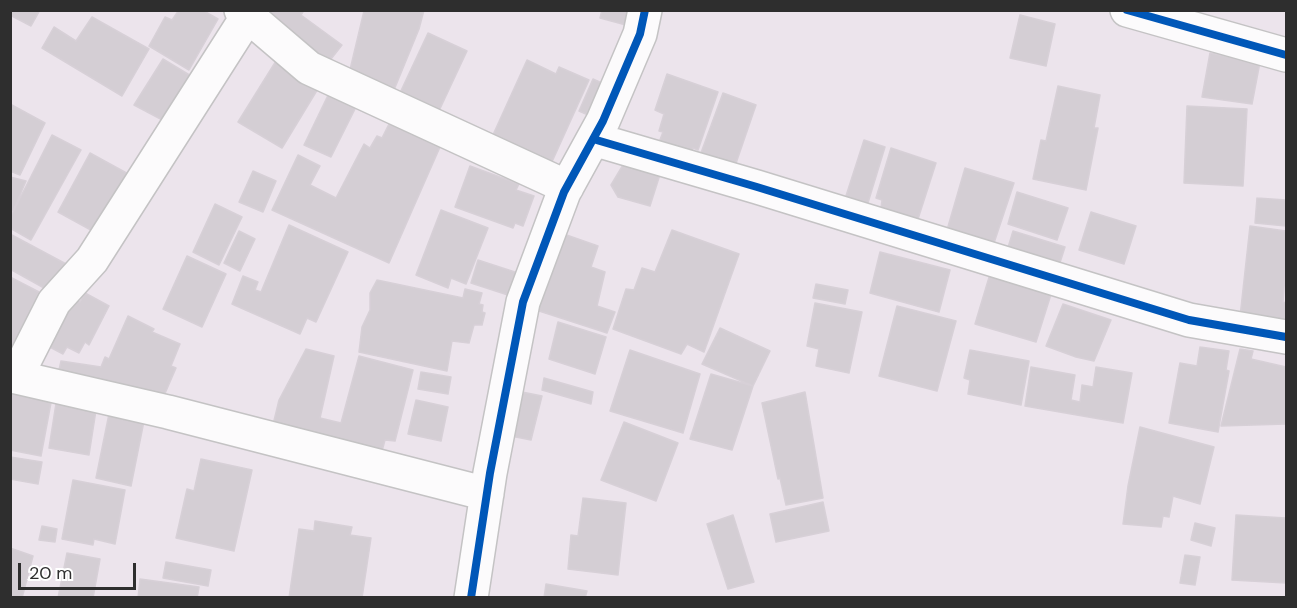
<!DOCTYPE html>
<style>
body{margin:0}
#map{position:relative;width:1297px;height:608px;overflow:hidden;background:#ece4ec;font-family:"DM Sans",sans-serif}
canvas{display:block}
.frame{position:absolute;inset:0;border:12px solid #2e2e2e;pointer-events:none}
.scale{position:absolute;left:18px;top:563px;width:118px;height:27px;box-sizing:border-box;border:3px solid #2e2e2e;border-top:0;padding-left:8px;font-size:18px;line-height:21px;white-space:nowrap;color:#2e2e2e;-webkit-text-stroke:4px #fff;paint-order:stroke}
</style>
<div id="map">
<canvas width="1297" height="608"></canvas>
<div class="frame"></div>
<div class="scale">20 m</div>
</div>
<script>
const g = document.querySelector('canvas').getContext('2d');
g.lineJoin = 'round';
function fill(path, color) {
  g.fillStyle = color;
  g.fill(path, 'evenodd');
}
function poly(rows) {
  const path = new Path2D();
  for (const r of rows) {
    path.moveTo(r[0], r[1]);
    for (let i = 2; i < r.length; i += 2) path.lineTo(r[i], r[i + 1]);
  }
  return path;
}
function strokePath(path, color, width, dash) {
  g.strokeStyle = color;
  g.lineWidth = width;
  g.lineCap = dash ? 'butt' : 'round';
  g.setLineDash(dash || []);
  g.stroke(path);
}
const building = poly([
 [10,10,40,10,31,26,10,15,10,10],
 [179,10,202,10,218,19,189,70,149,46,165,17,172,20,179,10],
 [260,10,304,10,301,15,342,45,324,68,260,10],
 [362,10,424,10,419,29,394,90,349,74,364,11,362,10],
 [602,10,641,10,637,28,600,18,602,10],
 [1020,15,1055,24,1046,66,1010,58,1020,15],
 [92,17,149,49,122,96,42,48,54,27,76,41,92,17],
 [428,33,467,51,438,113,399,95,428,33],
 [1210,53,1260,62,1252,104,1202,97,1210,53],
 [163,59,196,79,170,124,134,105,163,59],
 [527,60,556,74,559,67,589,80,551,164,492,137,527,60],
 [276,61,319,87,282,148,238,122,276,61],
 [667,74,718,92,698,150,693,148,690,156,658,145,663,132,659,131,664,114,655,110,667,74],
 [593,79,615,89,602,121,579,111,593,79],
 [1058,86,1100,95,1094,128,1098,128,1086,190,1033,179,1041,140,1046,141,1058,86],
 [332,87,359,101,331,157,304,145,332,87],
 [723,93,756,105,733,172,698,161,723,93],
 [10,104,45,123,20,175,10,171,10,104],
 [1187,106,1247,109,1243,186,1184,183,1187,106],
 [390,122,440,147,389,263,272,210,298,155,320,166,310,185,336,198,364,144,370,148,377,136,382,138,390,122],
 [52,135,81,150,31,240,10,228,10,218,52,135],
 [864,140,885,147,867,206,845,199,864,140],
 [891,148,936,163,918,219,881,208,882,200,876,198,891,148],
 [90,153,132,176,100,235,58,212,90,153],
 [629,155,663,165,650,206,618,197,611,185,629,155],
 [470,166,519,184,516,190,534,196,523,226,515,223,513,228,455,207,470,166],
 [965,168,1014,183,991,252,945,237,965,168],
 [253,171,276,181,263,212,239,202,253,171],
 [10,177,26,181,13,211,10,210,10,177],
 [1017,192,1068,208,1057,240,1008,224,1017,192],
 [1257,198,1286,200,1286,226,1255,223,1257,198],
 [215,204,242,217,219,265,193,252,215,204],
 [441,210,488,228,466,284,451,278,448,288,416,275,441,210],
 [1091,212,1136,226,1124,264,1079,250,1091,212],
 [289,225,348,252,316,322,307,318,300,334,232,304,243,276,258,282,255,290,261,292,289,225],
 [1250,226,1286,231,1286,262,1283,302,1286,303,1286,326,1239,326,1250,226],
 [672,230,739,254,704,352,687,344,681,354,613,329,626,289,634,290,642,268,655,272,672,230],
 [239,231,255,239,240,271,224,263,239,231],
 [1013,231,1065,247,1056,275,1004,261,1013,231],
 [558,232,598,246,591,267,605,272,597,306,615,312,607,333,533,309,558,232],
 [10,234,68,265,53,293,10,269,10,234],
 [880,252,950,270,939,312,870,293,880,252],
 [187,256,226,274,202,327,163,309,187,256],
 [478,260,521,274,514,297,471,283,478,260],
 [990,274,1053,288,1036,342,975,324,990,274],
 [10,277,39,292,10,352,10,277],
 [377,280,463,298,465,289,482,293,479,304,483,305,482,312,485,313,482,325,474,325,469,343,452,341,447,371,359,352,362,327,370,310,370,293,377,280],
 [816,284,848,290,845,304,813,298,816,284],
 [85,293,109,306,89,345,85,342,79,353,67,347,63,354,44,344,70,296,80,302,85,293],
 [815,303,862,312,849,373,816,366,819,349,807,346,815,303],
 [1063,304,1111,320,1094,361,1076,357,1046,346,1063,304],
 [897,306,956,321,937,391,879,376,897,306],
 [128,316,154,329,152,332,180,344,171,366,176,368,160,405,56,384,61,361,101,367,105,357,109,359,128,316],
 [558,322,606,337,595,374,549,359,558,322],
 [720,328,770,351,753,386,702,364,720,328],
 [1200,347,1229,351,1226,370,1229,371,1218,432,1169,423,1180,363,1197,366,1200,347],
 [306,349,334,356,320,418,341,423,359,356,413,370,395,441,385,440,379,462,271,433,279,400,306,349],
 [1240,349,1253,351,1251,359,1286,367,1286,424,1221,426,1240,349],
 [630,350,700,374,683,433,610,411,630,350],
 [970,350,1029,361,1021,405,968,394,970,380,964,378,970,350],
 [1031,367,1075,375,1071,400,1080,402,1082,385,1093,387,1096,367,1132,373,1123,423,1025,406,1031,367],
 [421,372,451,377,448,394,418,389,421,372],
 [711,374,753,386,732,450,690,439,711,374],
 [544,378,593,392,591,404,542,390,544,378],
 [10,384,53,392,41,456,10,450,10,384],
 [507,389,542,396,531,440,496,433,507,389],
 [805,392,823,498,786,505,780,478,778,479,762,403,805,392],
 [57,397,97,404,89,455,49,448,57,397],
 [416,400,448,407,441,441,408,434,416,400],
 [110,409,145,416,131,486,96,478,110,409],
 [624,422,678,443,656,501,601,480,624,422],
 [1140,427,1214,447,1200,504,1173,496,1169,517,1163,516,1161,527,1123,524,1128,486,1140,427],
 [10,457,42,462,38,484,10,479,10,457],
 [201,459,252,470,234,551,176,538,187,489,194,491,201,459],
 [73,480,125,490,115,544,94,539,93,545,62,539,73,480],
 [583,498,626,503,618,575,568,569,571,535,578,536,583,498],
 [823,502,829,531,776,542,770,514,823,502],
 [733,515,754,582,728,589,707,524,733,515],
 [1236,515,1286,518,1286,583,1232,580,1236,515],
 [315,521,352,527,350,535,371,538,362,598,289,598,299,529,314,531,315,521],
 [1195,523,1215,528,1211,546,1191,540,1195,523],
 [42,526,57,529,55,542,39,540,42,526],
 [10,548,33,556,22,598,10,598,10,548],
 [67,553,100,559,93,598,58,598,67,553],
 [1185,555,1200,557,1195,585,1180,583,1185,555],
 [166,562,211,570,208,586,163,578,166,562],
 [140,579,199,587,197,598,138,598,140,579],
 [546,584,587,591,585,598,544,598,546,584]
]);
fill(building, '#d4ced4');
strokePath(building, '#d7d0d7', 1.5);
const minor = poly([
 [241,10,309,68,567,187],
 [1127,10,1286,55],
 [593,139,757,187,1189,320,1286,337],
 [10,376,16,377,54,302,92,260,247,17],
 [16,377,168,412,487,494],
 [471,598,490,473,523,302,564,192,603,121,640,34,645,10]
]);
strokePath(minor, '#c4c3c4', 36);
strokePath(minor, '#fcfbfc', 33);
strokePath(poly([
 [1127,10,1286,55],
 [593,139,757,187,1189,320,1286,337],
 [471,598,490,473,523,302,564,192,603,121,640,34,645,10]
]), '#0057b8', 8);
</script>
